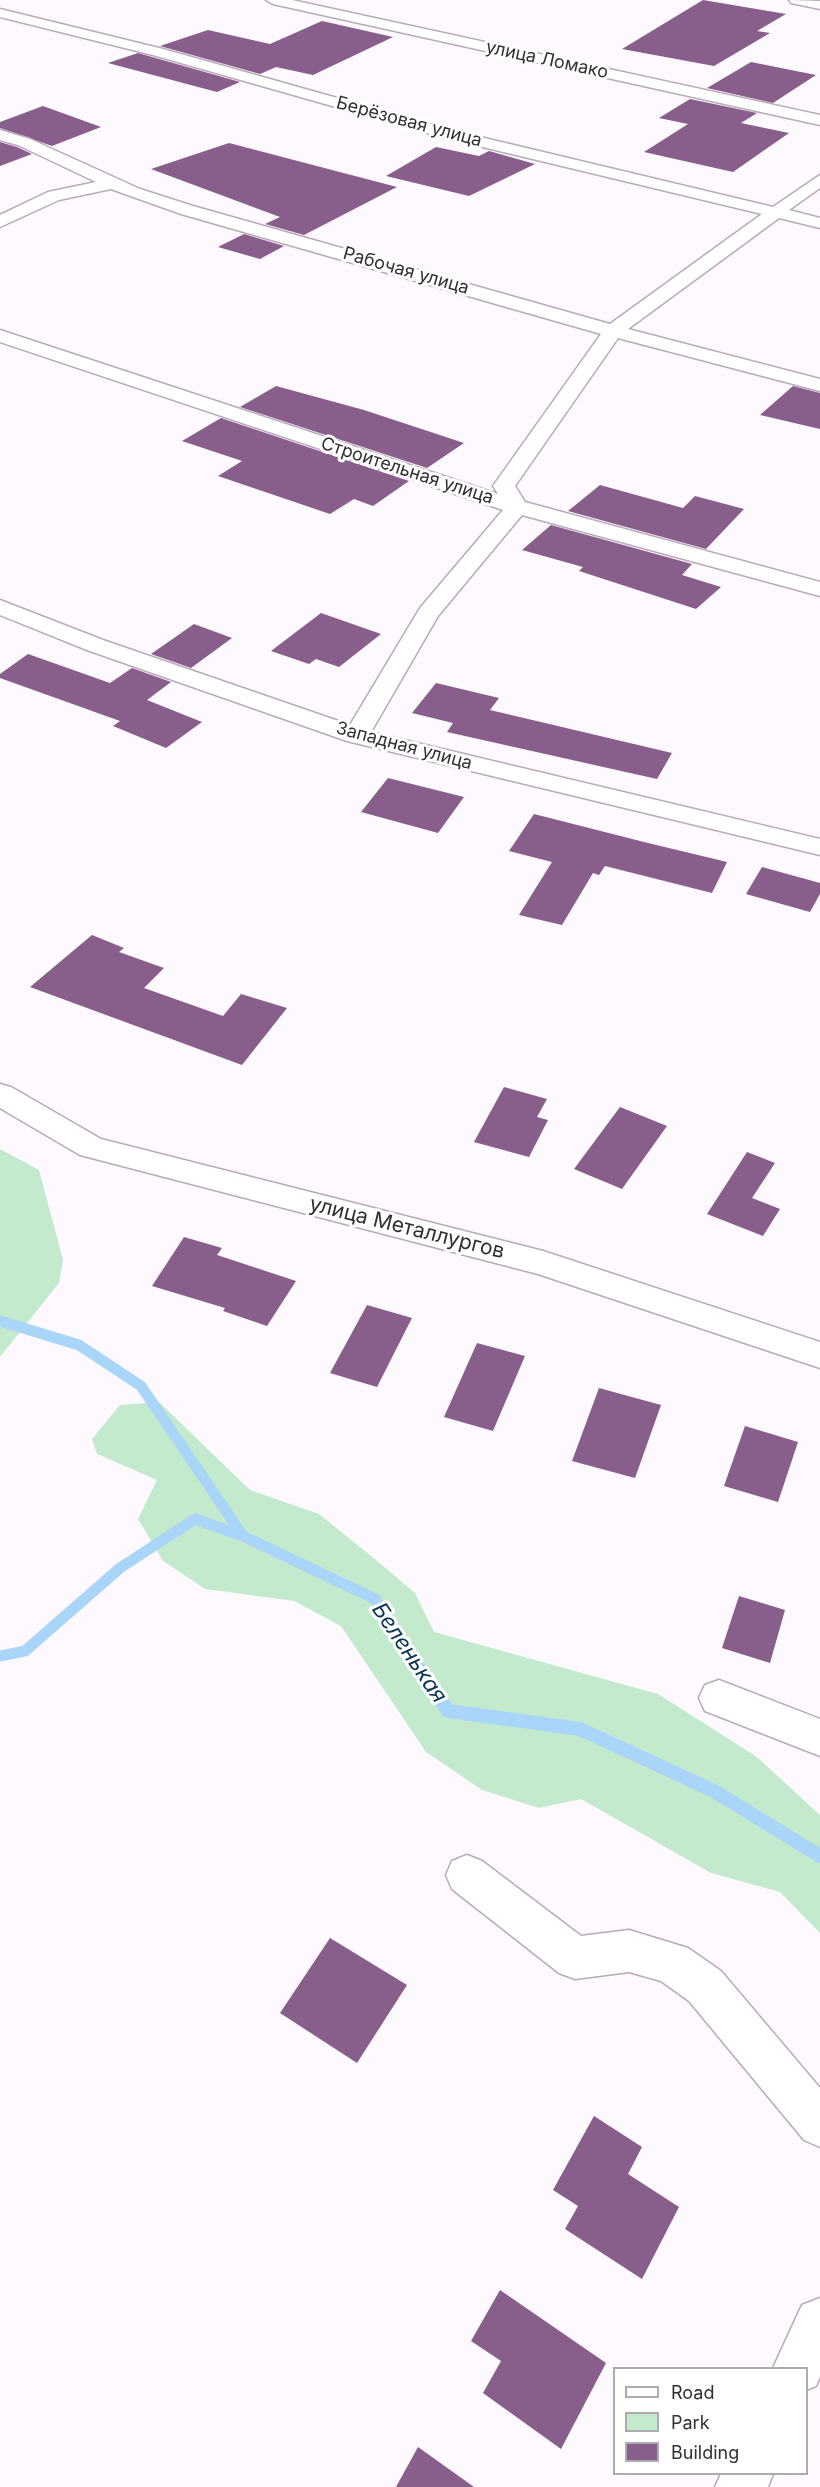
<!DOCTYPE html>
<meta charset="utf-8">
<style>
body{margin:0}
#map{position:relative;width:820px;height:2487px;overflow:hidden;background:#fef8ff;font-family:Inter,sans-serif}
canvas{display:block}
.legend{position:absolute;left:613px;top:2367px;width:195px;height:108px;box-sizing:border-box;background:#fff;border:2px solid #aeabae;margin:0;padding:8px 10px;list-style:none;font-size:18px;color:#342e34}
.legend li{display:flex;align-items:center;gap:12px;height:30px}
.legend b{width:30px;border:2px solid #aeabae}
</style>
<div id="map">
<canvas width="820" height="2487"></canvas>
<ul class="legend">
<li><b style="height:8px;background:#fff"></b>Road</li>
<li><b style="height:16px;background:#c4eace"></b>Park</li>
<li><b style="height:16px;background:#885e8b"></b>Building</li>
</ul>
</div>
<script>
const g = document.querySelector('canvas').getContext('2d');
g.lineJoin = 'round';
function fill(path, color) {
  g.fillStyle = color;
  g.fill(path, 'evenodd');
}
function poly(rows) {
  const path = new Path2D();
  for (const r of rows) {
    path.moveTo(r[0], r[1]);
    for (let i = 2; i < r.length; i += 2) path.lineTo(r[i], r[i + 1]);
  }
  return path;
}
function strokePath(path, color, width, dash) {
  g.strokeStyle = color;
  g.lineWidth = width;
  g.lineCap = dash ? 'butt' : 'round';
  g.setLineDash(dash || []);
  g.stroke(path);
}
function label(font, color, halo, rows, align = 'center') {
  g.font = font + ' Inter,sans-serif';
  g.lineWidth = 6;
  g.setLineDash([]);
  g.textBaseline = 'middle';
  g.strokeStyle = halo;
  g.fillStyle = color;
  for (const [text, x, y, turn = 0] of rows) {
    g.save();
    g.translate(x, y);
    g.rotate((+turn || 0) * Math.PI / 180);
    g.textAlign = isNaN(turn) ? turn : align;
    if (halo) g.strokeText(text, 0, 0);
    g.fillText(text, 0, 0);
    g.restore();
  }
}
fill(poly([
 [0,1149,39,1170,63,1260,59,1283,0,1357],
 [159,1402,250,1490,319,1514,376,1560,415,1593,434,1632,658,1694,757,1757,820,1815,820,1933,780,1892,711,1873,581,1799,539,1808,482,1790,426,1752,341,1626,294,1601,205,1589,163,1561,138,1519,157,1480,97,1454,92,1439,120,1405]
]), '#c4eace');
strokePath(poly([
 [0,1321,79,1345,141,1386,243,1536,375,1599,442,1702],
 [0,1656,25,1651,120,1568,195,1519,243,1536]
]), '#a9d5f8', 11);
strokePath(poly([
 [441,1700,448,1711,580,1729,714,1791,820,1856]
]), '#a9d5f8', 14);
fill(poly([
 [703,0,786,14,757,31,770,33,714,66,622,49],
 [322,21,393,37,313,75,276,67,260,74,160,46,208,30,270,44],
 [138,53,152,57,240,82,217,92,108,63],
 [751,62,816,75,773,103,707,88],
 [690,99,757,113,741,123,789,133,733,172,644,152,688,124,659,118],
 [43,106,101,127,52,146,0,128,0,122],
 [0,142,17,147,32,154,0,166],
 [229,143,397,187,304,235,265,224,280,217,151,169],
 [436,147,479,156,489,151,535,164,469,196,386,176],
 [244,234,284,246,260,259,218,247],
 [276,386,364,410,464,443,427,468,240,407],
 [793,386,820,393,820,429,760,415],
 [221,418,409,481,373,506,354,499,330,514,218,476,242,461,182,441],
 [600,485,683,508,695,496,744,509,706,549,568,511],
 [551,525,692,564,682,575,721,587,696,609,579,571,583,567,522,550],
 [321,613,381,634,339,667,316,659,309,664,271,651],
 [194,624,232,638,191,668,151,654],
 [28,654,110,683,132,668,171,682,147,700,202,722,166,748,113,726,120,721,0,678,0,674],
 [436,683,499,698,490,710,672,753,657,779,447,732,453,723,412,713],
 [388,778,464,797,438,833,361,812],
 [534,814,648,843,727,862,712,893,605,866,599,875,593,873,562,925,519,915,552,862,509,851],
 [762,867,820,883,820,894,810,912,746,894],
 [92,935,124,948,119,952,164,968,144,988,223,1016,241,994,287,1008,242,1065,30,987],
 [504,1087,547,1099,537,1117,548,1120,529,1157,474,1142],
 [620,1107,667,1126,622,1189,574,1169],
 [747,1152,775,1163,752,1198,780,1209,763,1236,707,1214],
 [184,1237,222,1248,217,1255,296,1281,267,1326,223,1311,225,1308,152,1286],
 [367,1305,412,1318,377,1387,330,1373],
 [477,1343,525,1356,493,1431,444,1417],
 [599,1388,661,1405,635,1478,572,1461],
 [745,1426,798,1442,778,1502,724,1486],
 [739,1596,785,1610,770,1663,722,1648],
 [330,1938,407,1985,357,2063,280,2013],
 [594,2116,642,2147,628,2174,679,2207,642,2279,565,2229,578,2206,553,2190],
 [500,2290,606,2363,561,2449,483,2393,501,2361,471,2341],
 [418,2447,474,2487,396,2487]
]), '#885e8b');
const minor = poly([
 [266,0,292,0,820,115,820,125,273,4,266,0],
 [789,0,820,1,820,9,791,3,789,0],
 [0,9,163,49,451,130,773,207,820,175,820,188,789,210,820,218,820,228,779,218,628,329,820,379,820,391,618,338,515,486,525,502,820,582,820,596,522,515,438,616,371,732,820,839,820,855,347,741,87,650,0,615,0,600,103,640,350,725,420,608,503,510,0,342,0,330,498,494,493,486,601,334,181,214,111,189,59,200,0,227,0,215,48,192,96,182,18,145,0,140,0,130,30,139,140,189,193,206,610,324,762,214,441,137,153,55,0,17,0,9],
 [0,1084,11,1087,101,1139,543,1251,820,1342,820,1368,538,1274,80,1155,0,1108,0,1084],
 [719,1680,820,1719,820,1756,705,1711,699,1698,705,1685,719,1680],
 [467,1855,482,1861,581,1936,629,1930,688,1948,721,1971,820,2088,820,2147,804,2140,689,2001,661,1981,629,1972,575,1979,559,1973,452,1889,446,1875,452,1861,467,1855],
 [820,2298,820,2377,816,2386,806,2390,806,2368,773,2368,802,2305,820,2298],
 [721,2474,773,2474,768,2487,715,2487,721,2474]
]);
strokePath(minor, '#b9aaba', 3);
fill(minor, '#fff');
label('18px', '#342e34', '#fff', [
 ["улица Ломако",547,60,12],
 ["Берёзовая улица",409,122,15],
 ["Рабочая улица",406,271,16],
 ["Строительная улица",407,471,18],
 ["Западная улица",404,746,15]
]);
label('21px', '#342e34', '#fff', [
 ["улица Металлургов",407,1228,14]
]);
label('italic 22px', '#0b3653', '#fff', [
 ["Беленькая",409,1653,56]
]);
</script>
